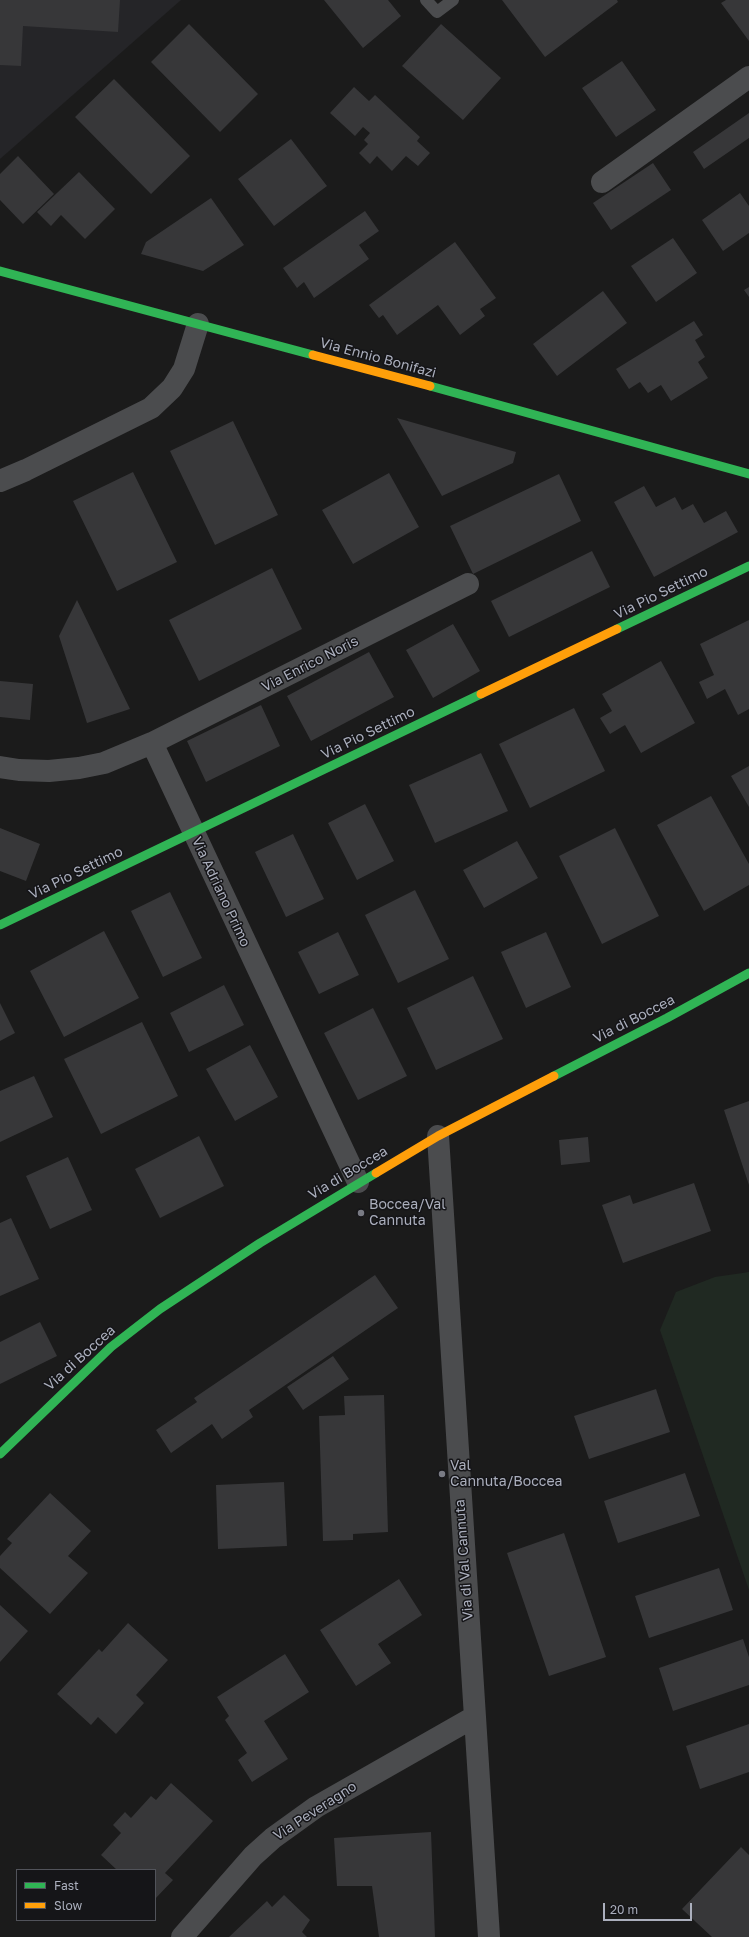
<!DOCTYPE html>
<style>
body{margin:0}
#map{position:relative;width:749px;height:1937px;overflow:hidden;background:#1b1b1b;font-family:"Golos Text",sans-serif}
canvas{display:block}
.legend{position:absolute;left:16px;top:1869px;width:140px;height:52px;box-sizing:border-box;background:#151518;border:1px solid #51535a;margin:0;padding:5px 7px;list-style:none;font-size:12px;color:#abafbd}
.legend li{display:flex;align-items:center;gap:8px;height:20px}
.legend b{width:20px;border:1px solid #51535a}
.scale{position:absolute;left:603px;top:1903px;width:89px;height:18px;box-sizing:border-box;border:2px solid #abafbd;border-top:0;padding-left:5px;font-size:12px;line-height:14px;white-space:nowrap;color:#abafbd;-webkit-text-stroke:3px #151518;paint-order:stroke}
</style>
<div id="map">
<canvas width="749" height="1937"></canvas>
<ul class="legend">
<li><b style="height:5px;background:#30b455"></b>Fast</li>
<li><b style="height:5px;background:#ff9f0a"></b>Slow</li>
</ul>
<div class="scale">20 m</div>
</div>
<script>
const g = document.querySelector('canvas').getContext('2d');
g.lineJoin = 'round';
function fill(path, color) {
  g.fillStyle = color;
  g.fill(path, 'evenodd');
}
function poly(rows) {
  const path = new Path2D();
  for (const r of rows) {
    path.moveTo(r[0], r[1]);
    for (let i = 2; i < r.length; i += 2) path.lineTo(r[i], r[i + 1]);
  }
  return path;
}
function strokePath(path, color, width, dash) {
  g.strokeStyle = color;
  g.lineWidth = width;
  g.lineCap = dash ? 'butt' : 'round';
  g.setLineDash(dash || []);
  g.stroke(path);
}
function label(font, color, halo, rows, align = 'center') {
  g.font = font + ' "Golos Text",sans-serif';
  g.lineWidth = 3;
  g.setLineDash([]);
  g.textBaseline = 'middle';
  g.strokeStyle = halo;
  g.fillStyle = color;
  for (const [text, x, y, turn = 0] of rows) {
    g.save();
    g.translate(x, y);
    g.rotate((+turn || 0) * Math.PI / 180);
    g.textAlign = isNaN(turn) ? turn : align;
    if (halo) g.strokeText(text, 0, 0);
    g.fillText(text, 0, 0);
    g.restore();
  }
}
fill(poly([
 [0,0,181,0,0,159]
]), '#252528');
fill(poly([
 [749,1272,749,1590,660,1330,676,1292,715,1277]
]), '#202922');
fill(poly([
 [0,0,120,0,118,32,23,26,21,66,0,65],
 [324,0,388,0,401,16,363,48],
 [502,0,617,0,618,2,545,57],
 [726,0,749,0,749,41,721,3],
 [189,24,258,94,220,132,151,62],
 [441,24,501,78,463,120,402,66],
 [622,61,656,110,616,137,582,88],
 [114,79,190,156,151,194,75,117],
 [354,87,369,101,375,95,420,137,417,141,430,153,418,166,406,156,392,171,377,156,370,164,359,153,368,144,364,140,370,133,363,127,355,136,330,113],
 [749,113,749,138,704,169,693,152],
 [291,139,327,186,274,226,238,179],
 [18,156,54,194,23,224,0,200,0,174],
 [653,163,671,190,611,230,593,203],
 [79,172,115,209,85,239,61,215,51,226,37,212],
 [740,193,749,206,749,233,723,251,702,220],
 [211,198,244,245,203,271,141,254,146,242],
 [365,211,379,231,359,245,369,259,314,298,304,282,297,288,283,268],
 [673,238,697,273,656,302,631,266],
 [455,242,496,298,480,309,485,316,460,335,438,305,397,335,383,315,379,318,369,305],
 [749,287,749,297,744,290],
 [603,291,627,323,557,376,533,344],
 [694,321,703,335,695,340,705,357,698,362,708,378,671,401,661,385,648,393,640,382,629,389,616,369],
 [397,418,516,452,513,463,442,496],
 [233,421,278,515,215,545,170,451],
 [133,472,177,562,117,591,73,501],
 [389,473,419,527,353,564,322,510],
 [559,474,581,521,473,574,450,526],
 [644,486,656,507,675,497,682,510,693,504,704,523,726,511,738,532,654,577,614,502],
 [592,551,610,587,509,637,491,601],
 [272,568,302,629,199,681,169,620],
 [77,600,130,709,87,723,59,636],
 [749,620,749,709,738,715,725,689,707,699,699,682,714,675,700,644],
 [453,624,480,671,433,698,406,650],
 [369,652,394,697,311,741,287,696],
 [661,661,695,723,641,753,625,725,610,734,600,718,612,711,602,694],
 [0,681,33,684,30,720,0,717],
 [261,705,280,746,206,782,187,741],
 [574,708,605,771,530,808,499,744],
 [481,753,508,811,435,843,409,785],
 [749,766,749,807,731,776],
 [711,796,749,864,749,885,704,911,657,825],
 [365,804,394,861,357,880,328,823],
 [0,828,40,844,26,881,0,871],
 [615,828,659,916,602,944,559,856],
 [293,834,324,899,286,917,255,852],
 [517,841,538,878,484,908,463,870],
 [415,890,449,959,398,983,365,915],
 [170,892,202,958,163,977,131,911],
 [104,931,139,998,64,1037,30,971],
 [338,932,359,975,319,994,298,952],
 [546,932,571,987,526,1008,501,952],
 [473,976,503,1039,436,1070,407,1008],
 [224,985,244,1025,189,1052,170,1013],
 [0,1003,15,1033,0,1041],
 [373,1008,407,1076,358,1100,324,1033],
 [142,1022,178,1096,101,1134,64,1059],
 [250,1045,278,1097,235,1121,206,1069],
 [34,1076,53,1117,0,1142,0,1091],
 [749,1101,749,1185,724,1110],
 [199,1136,224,1186,160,1218,135,1169],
 [588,1137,590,1162,561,1165,559,1140],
 [68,1157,92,1210,50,1229,26,1176],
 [694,1183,711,1231,623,1263,602,1205,630,1195,633,1204],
 [11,1218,39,1279,0,1296,0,1223],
 [375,1275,398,1308,249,1410,253,1417,222,1439,212,1424,171,1453,156,1430,197,1402,194,1398],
 [40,1322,57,1356,0,1384,0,1342],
 [333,1356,349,1379,303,1410,287,1387],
 [656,1389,670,1432,589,1459,574,1416],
 [384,1395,388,1532,353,1534,353,1540,323,1541,319,1416,345,1415,344,1396],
 [685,1473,700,1516,618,1543,604,1501],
 [284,1482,287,1546,218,1549,216,1485],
 [50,1493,91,1531,68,1556,88,1573,50,1614,0,1568,0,1556,12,1543,7,1539],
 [564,1533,606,1657,549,1676,507,1553],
 [719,1568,733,1610,649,1638,635,1596],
 [399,1579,422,1615,378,1644,391,1663,356,1686,320,1630],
 [0,1605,28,1631,0,1662],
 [128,1623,168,1660,136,1695,144,1703,116,1734,98,1717,91,1725,57,1694,99,1649,102,1652],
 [743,1639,749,1657,749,1685,673,1711,659,1668],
 [285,1654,309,1692,264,1721,288,1759,252,1782,238,1760,247,1753,225,1720,229,1716,217,1697],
 [749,1724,749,1772,700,1789,686,1746],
 [171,1783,213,1821,165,1873,173,1880,155,1899,155,1870,117,1870,101,1855,121,1833,113,1825,125,1812,131,1818,151,1796,156,1800],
 [431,1832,435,1937,379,1937,372,1886,337,1886,334,1838],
 [741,1847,749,1855,749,1937,712,1937,682,1909],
 [284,1895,310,1920,302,1932,307,1937,229,1937,267,1901,272,1907]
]), '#373739');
strokePath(poly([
 [426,0,437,12,453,0]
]), '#4b4c4e', 12);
strokePath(poly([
 [602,182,749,77],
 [0,481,26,470,151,408,172,388,184,369,198,324],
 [152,743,468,584],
 [0,767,19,770,49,771,79,768,104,763,152,743,358,1182],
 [438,1136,489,1937],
 [182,1937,253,1856,273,1838,316,1807,474,1717]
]), '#4b4c4e', 22);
strokePath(poly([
 [0,271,313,355],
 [430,386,749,474],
 [617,629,749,566],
 [0,925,481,694],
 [554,1076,667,1018,749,973],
 [0,1454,111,1347,160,1309,260,1243,376,1173]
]), '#30b455', 9);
strokePath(poly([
 [313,355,430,386],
 [481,694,617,629],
 [376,1173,438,1136,554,1076]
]), '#ff9f0a', 9);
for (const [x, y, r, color] of [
 [361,1213,4,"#797b84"],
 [442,1474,4,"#797b84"]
]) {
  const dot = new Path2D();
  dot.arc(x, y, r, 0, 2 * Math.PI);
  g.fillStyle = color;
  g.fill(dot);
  strokePath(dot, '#151518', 1.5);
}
label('14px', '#abafbd', '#151518', [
 ["Via Ennio Bonifazi",378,358,15],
 ["Via Pio Settimo",661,593,-26],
 ["Via Enrico Noris",310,664,-27],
 ["Via Pio Settimo",368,733,-26],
 ["Via Pio Settimo",76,873,-26],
 ["Via Adriano Primo",221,892,65],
 ["Via di Boccea",634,1019,-27],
 ["Via di Boccea",348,1173,-31],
 ["Via di Boccea",80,1358,-42],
 ["Via di Val Cannuta",464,1560,-94],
 ["Via Peveragno",315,1811,-33]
]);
label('14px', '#abafbd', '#151518', [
 ["Boccea/Val",369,1205],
 ["Cannuta",369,1221],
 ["Val",450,1466],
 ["Cannuta/Boccea",450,1482]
], 'left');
</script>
